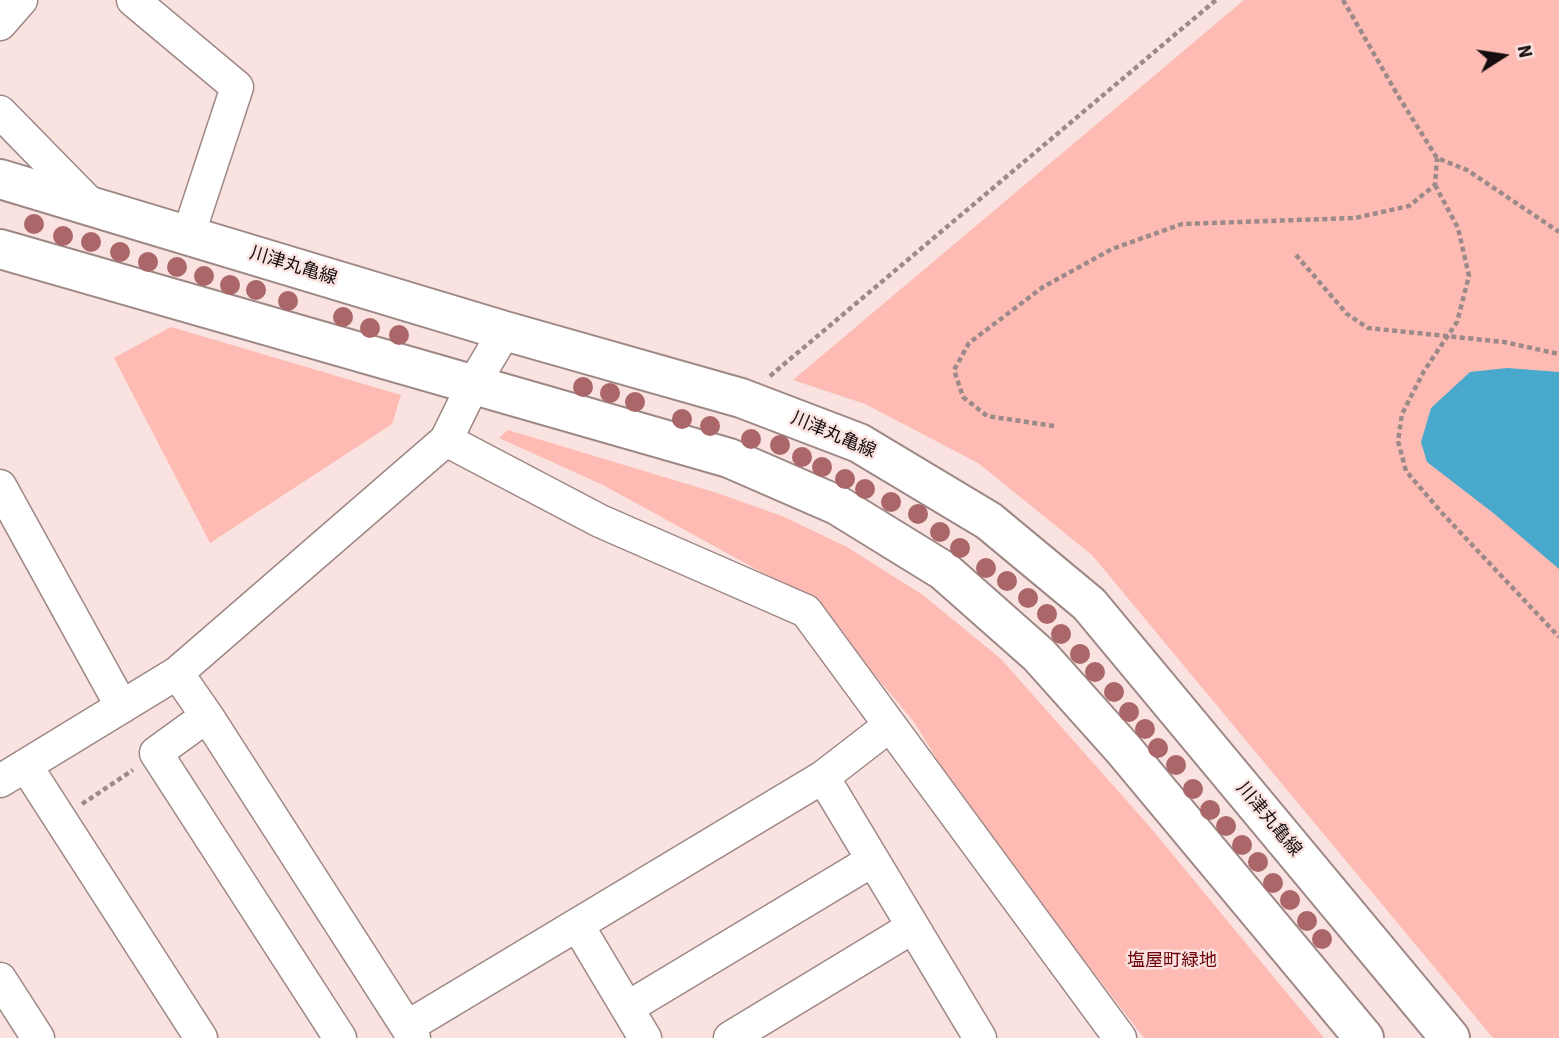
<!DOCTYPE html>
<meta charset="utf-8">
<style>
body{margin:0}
#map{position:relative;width:1559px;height:1038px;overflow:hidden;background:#f9e2df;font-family:"Source Sans 3",sans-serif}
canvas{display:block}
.north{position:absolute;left:1468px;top:21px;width:70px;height:70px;-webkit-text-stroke:5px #f9e2df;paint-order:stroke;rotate:78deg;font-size:19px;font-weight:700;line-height:28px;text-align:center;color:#160e0e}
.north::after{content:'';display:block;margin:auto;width:24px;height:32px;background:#160e0e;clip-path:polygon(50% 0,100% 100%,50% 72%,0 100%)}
</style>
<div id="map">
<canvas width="1559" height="1038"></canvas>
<div class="north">N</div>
</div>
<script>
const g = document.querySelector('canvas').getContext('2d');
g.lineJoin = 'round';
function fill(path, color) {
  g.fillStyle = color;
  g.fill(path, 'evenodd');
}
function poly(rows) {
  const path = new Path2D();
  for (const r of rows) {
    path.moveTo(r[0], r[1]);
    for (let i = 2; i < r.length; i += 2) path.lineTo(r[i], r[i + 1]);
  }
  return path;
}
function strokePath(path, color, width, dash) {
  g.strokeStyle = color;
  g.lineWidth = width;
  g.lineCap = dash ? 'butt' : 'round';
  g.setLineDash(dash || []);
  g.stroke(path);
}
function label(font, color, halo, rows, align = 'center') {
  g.font = font + ' "Source Sans 3","Noto Sans JP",sans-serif';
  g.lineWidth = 5;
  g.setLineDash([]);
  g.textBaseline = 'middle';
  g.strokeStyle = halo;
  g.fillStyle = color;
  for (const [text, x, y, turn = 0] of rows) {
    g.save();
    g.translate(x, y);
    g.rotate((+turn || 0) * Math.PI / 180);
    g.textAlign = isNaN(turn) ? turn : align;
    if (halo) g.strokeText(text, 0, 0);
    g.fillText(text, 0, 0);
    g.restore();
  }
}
fill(poly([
 [1244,0,1559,0,1559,1038,1493,1038,1092,555,978,463,865,404,793,380],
 [171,327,401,395,392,424,210,543,114,358],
 [508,430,717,493,782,516,847,547,923,595,1001,659,1150,827,1324,1038,1144,1038,967,808,914,722,838,631,785,585,603,485,499,438]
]), '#febbb3');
fill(poly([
 [1507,368,1559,372,1559,569,1492,512,1427,462,1421,442,1431,408,1470,372]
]), '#48a9cc');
const minor = poly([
 [133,0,237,87,188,236],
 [0,24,21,0],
 [0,112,94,208],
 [446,440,600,521,806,611,1120,1038],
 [0,486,122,707],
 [177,673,207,716,414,1038],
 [207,716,156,753,340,1038],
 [26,766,201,1038],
 [823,777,980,1038],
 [0,781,177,673,446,440,474,383,505,331],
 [578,926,645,1038],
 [0,979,38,1038],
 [627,1008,873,860],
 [407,1027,823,777,889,726],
 [730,1038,913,927]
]);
const major = poly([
 [0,179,505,331,741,398,859,443,989,521,1089,604,1450,1038],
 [0,249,729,458,837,505,944,571,1039,655,1124,750,1364,1038]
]);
strokePath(minor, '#9d8886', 35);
strokePath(major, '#9d8886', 42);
strokePath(poly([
 [1343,0,1397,94,1437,158,1467,170,1559,232],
 [1435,185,1458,228,1469,276,1457,322,1424,371,1402,414,1398,441,1406,471,1442,513,1559,637],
 [1296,255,1347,314,1368,328,1504,342,1559,354],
 [770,376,1216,0],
 [1054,426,987,416,963,397,954,370,969,343,1043,287,1112,249,1182,224,1355,218,1409,206,1435,185,1437,158],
 [82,804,133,770]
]), '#9b8a89', 4.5, [5, 3.5]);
strokePath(minor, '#fff', 32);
strokePath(major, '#fff', 38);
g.fillStyle = '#aa6669';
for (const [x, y] of [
 [34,224],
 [63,236],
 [91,242],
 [120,252],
 [148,262],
 [177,267],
 [204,276],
 [230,285],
 [256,290],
 [288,301],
 [343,317],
 [370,328],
 [399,335],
 [583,387],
 [610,393],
 [635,402],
 [682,419],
 [710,426],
 [751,439],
 [780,445],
 [802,457],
 [822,467],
 [845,479],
 [865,489],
 [891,502],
 [918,514],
 [940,532],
 [960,548],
 [986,568],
 [1007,581],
 [1028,598],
 [1047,614],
 [1061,634],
 [1080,654],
 [1095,672],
 [1114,692],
 [1129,712],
 [1145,729],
 [1158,748],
 [1176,765],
 [1193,789],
 [1210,810],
 [1226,826],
 [1242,845],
 [1258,862],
 [1273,883],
 [1290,900],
 [1307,921],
 [1322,939]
]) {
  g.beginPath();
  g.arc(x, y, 10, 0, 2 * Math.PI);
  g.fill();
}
label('18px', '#160e0e', '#f9e2df', [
 ["川津丸亀線",293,267,17],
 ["川津丸亀線",833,436,23],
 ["川津丸亀線",1268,820,50]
]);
label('18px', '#6a0109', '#f9e2df', [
 ["塩屋町緑地",1172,962]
]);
</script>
